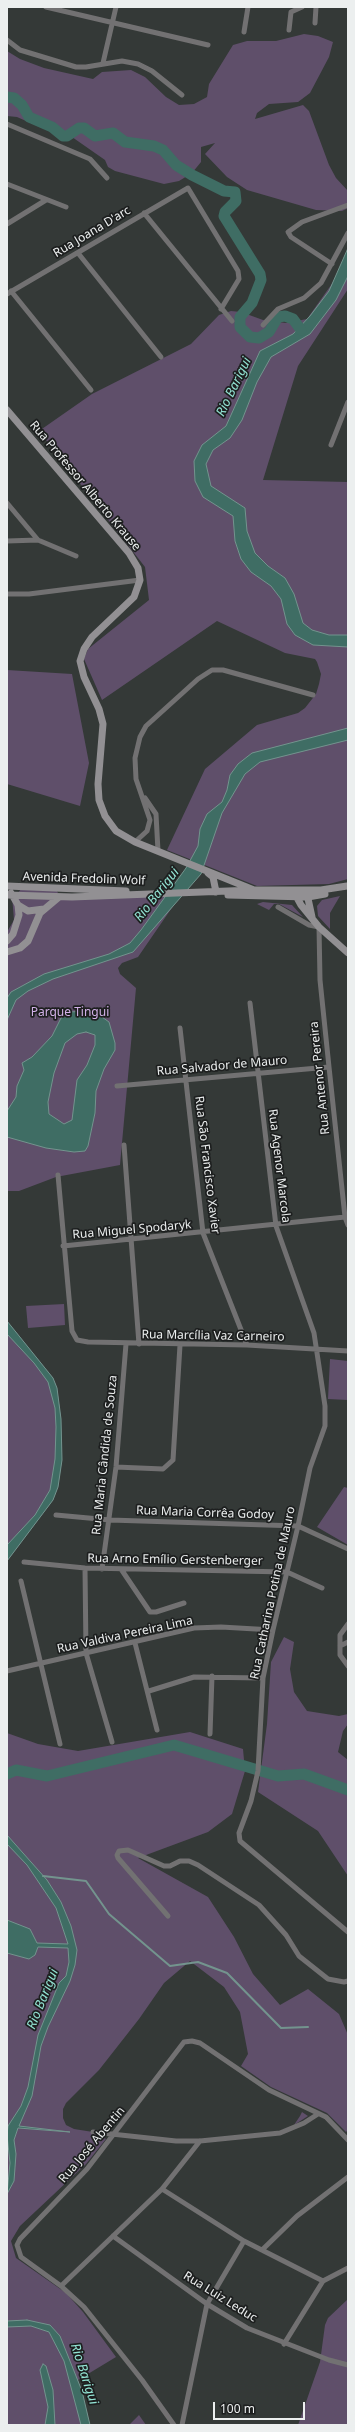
<!DOCTYPE html>
<meta charset="utf-8">
<style>
body{margin:0}
#map{position:relative;width:355px;height:2432px;overflow:hidden;background:#343937;font-family:"Noto Sans",sans-serif}
canvas{display:block}
.frame{position:absolute;inset:0;border:8px solid #ecefef;pointer-events:none}
.scale{position:absolute;left:213px;top:2402px;width:92px;height:18px;box-sizing:border-box;border:2px solid #ecefef;border-top:0;padding-left:5px;font-size:12px;line-height:14px;white-space:nowrap;color:#ecefef;-webkit-text-stroke:3px #1d1f1f;paint-order:stroke}
</style>
<div id="map">
<canvas width="355" height="2432"></canvas>
<div class="frame"></div>
<div class="scale">100 m</div>
</div>
<script>
const g = document.querySelector('canvas').getContext('2d');
g.lineJoin = 'round';
function fill(path, color) {
  g.fillStyle = color;
  g.fill(path, 'evenodd');
}
function poly(rows) {
  const path = new Path2D();
  for (const r of rows) {
    path.moveTo(r[0], r[1]);
    for (let i = 2; i < r.length; i += 2) path.lineTo(r[i], r[i + 1]);
  }
  return path;
}
function strokePath(path, color, width, dash) {
  g.strokeStyle = color;
  g.lineWidth = width;
  g.lineCap = dash ? 'butt' : 'round';
  g.setLineDash(dash || []);
  g.stroke(path);
}
function label(font, color, halo, rows, align = 'center') {
  g.font = font + ' "Noto Sans",sans-serif';
  g.lineWidth = 3.5;
  g.setLineDash([]);
  g.textBaseline = 'middle';
  g.strokeStyle = halo;
  g.fillStyle = color;
  for (const [text, x, y, turn = 0] of rows) {
    g.save();
    g.translate(x, y);
    g.rotate((+turn || 0) * Math.PI / 180);
    g.textAlign = isNaN(turn) ? turn : align;
    if (halo) g.strokeText(text, 0, 0);
    g.fillText(text, 0, 0);
    g.restore();
  }
}
fill(poly([
 [304,34,318,36,333,42,329,57,310,93,298,102,269,104,257,113,255,119,303,105,309,111,329,165,336,178,348,191,348,208,342,211,316,210,247,190,227,177,205,154,215,143,201,147,201,162,192,173,179,181,164,184,115,171,108,167,105,160,72,137,42,128,17,117,7,116,7,51,20,59,44,68,93,79,102,72,131,70,145,77,166,97,179,105,194,104,207,97,209,84,233,45,247,41,276,41],
 [341,271,348,274,348,289,298,366,263,480,348,482,348,879,329,884,257,886,167,850,205,769,257,725,298,713,305,708,316,694,319,684,321,674,317,662,315,659,285,653,217,621,102,700,84,659,88,649,149,600,145,567,39,431,92,394,191,344,219,315,231,311,241,312,263,320,286,323,307,319],
 [7,670,72,674,89,763,80,806,7,784],
 [21,889,57,891,58,893,18,893],
 [12,896,180,896,138,957,122,963,118,968,120,974,136,988,120,1165,56,1177,19,1191,7,1191,7,932,14,920],
 [340,896,330,913,330,929,318,916,317,906,322,900],
 [263,902,292,905,303,917,279,904,274,904,269,910,257,904],
 [64,1304,65,1325,28,1328,26,1306],
 [7,1321,53,1378,57,1388,61,1419,62,1460,58,1487,53,1500,7,1561],
 [330,1359,348,1361,348,1400,328,1399],
 [344,1487,348,1488,348,1545,317,1527],
 [284,1637,294,1642,290,1669,294,1692,307,1711,339,1716,348,1714,348,1724,343,1731,338,1752,348,1760,348,1876,318,1831,258,1792,267,1724,271,1662],
 [190,1732,243,1749,245,1771,232,1814,208,1832,138,1858,208,1897,234,1937,253,1974,280,2005,308,1989,339,2014,348,2035,348,2130,346,2132,327,2113,271,2087,241,2066,248,2054,240,2012,224,1987,190,1961,164,1983,139,2019,99,2070,66,2103,63,2109,63,2118,66,2125,74,2129,93,2132,106,2139,86,2164,20,2226,11,2241,16,2258,66,2293,83,2312,116,2357,78,2380,90,2425,7,2425,7,1733,38,1744,78,1751],
 [302,2112,308,2116,294,2125,300,2116],
 [348,2299,348,2425,298,2425,320,2362,325,2325,328,2318],
 [139,2415,146,2425,129,2425]
]), '#5f4f6a');
const water = poly([
 [348,248,348,276,336,300,310,334,271,357,257,382,242,420,230,438,213,450,206,464,211,486,245,508,247,531,255,553,268,566,285,578,294,594,303,623,312,630,329,635,348,635,348,647,313,645,295,635,287,624,281,599,271,586,251,572,241,559,235,541,233,516,203,497,195,481,194,461,202,445,226,426,260,351,293,334,310,316,329,291,348,248],
 [348,728,348,740,260,762,245,774,222,813,201,874,133,952,53,979,28,991,16,1000,7,1020,7,998,11,992,44,974,109,954,130,943,141,930,186,868,198,846,200,829,207,814,222,802,227,790,230,775,238,764,252,753,348,728],
 [84,1011,95,1012,109,1022,115,1043,115,1050,104,1069,96,1091,95,1113,88,1146,85,1151,74,1152,46,1148,7,1137,7,1111,16,1097,17,1086,24,1070,22,1063,32,1057,52,1036,61,1018,71,1012,84,1011],
 [86,1032,95,1035,95,1045,87,1065,77,1080,72,1120,64,1124,49,1114,48,1102,54,1073,65,1043,77,1034,86,1032],
 [7,1321,53,1378,57,1388,61,1419,62,1460,58,1487,53,1500,7,1561,7,1545,35,1515,50,1490,55,1459,56,1427,55,1408,48,1382,34,1363,7,1334,7,1321],
 [7,1835,47,1880,61,1902,71,1926,77,1950,75,1965,70,1981,48,2027,41,2046,32,2096,19,2126,70,2132,18,2128,14,2140,16,2154,14,2181,7,2194,10,2163,7,2135,8,2126,21,2106,28,2087,38,2035,59,1983,66,1976,69,1962,68,1948,38,1947,35,1955,29,1959,7,1953,7,1920,30,1929,37,1943,68,1944,56,1908,27,1865,7,1844,7,1835],
 [27,2320,50,2325,60,2336,82,2391,90,2425,81,2425,64,2361,49,2332,31,2326,7,2327,7,2321,27,2320],
 [43,2364,46,2366,53,2390,55,2425,45,2425,48,2407,40,2370,43,2364]
]);
fill(water, '#3f6d64');
strokePath(water, '#73948e', 1);
strokePath(poly([
 [43,1876,86,1881,109,1914,170,1966,198,1962,227,1973,281,2028,308,2027]
]), '#73948e', 2);
strokePath(poly([
 [7,97,14,98,22,105,29,117,52,127,63,136,67,136,79,128,84,128,95,136,113,133,125,142,154,146,163,150,176,165,192,175,224,191,235,192,236,201,225,212,224,216,260,274,261,280,252,303,240,317,240,327,250,337,259,338,269,332,278,317,285,316,293,319,301,330],
 [7,1774,16,1770,47,1776,174,1745,278,1776,304,1774,348,1790]
]), '#3f6d64', 11);
strokePath(poly([
 [46,7,208,45],
 [315,23,316,7],
 [289,30,291,12,302,7],
 [244,32,248,7],
 [7,40,20,50,76,67,86,67,122,61,138,64,152,71,182,95],
 [103,63,116,7],
 [7,124,90,159,107,178],
 [7,184,66,207],
 [144,213,232,321],
 [7,224,46,200],
 [78,253,161,357],
 [332,264,291,237,288,232,302,222,348,205],
 [11,291,91,390],
 [7,294,188,188,238,271,239,279,221,309],
 [263,325,278,309,304,298,321,283,348,233],
 [331,445,348,402],
 [7,503,38,540,76,556],
 [7,541,38,540],
 [7,594,29,594,140,580],
 [145,798,156,814,158,851],
 [135,842,147,831,150,820,136,779,135,758,140,737,146,726,198,679,212,670,223,670,313,695],
 [278,907,309,925,319,927,320,980,329,1067,345,1217,348,1225],
 [250,1003,276,1226,314,1333,325,1406,325,1426,310,1468,298,1526,273,1630,263,1678,258,1771,251,1801,239,1833,240,1841,348,1932],
 [180,1028,203,1233,247,1345],
 [117,1086,329,1067],
 [124,1145,139,1344],
 [58,1175,72,1331,77,1340,88,1342,247,1345,348,1351],
 [63,1246,345,1217],
 [116,1467,163,1469,173,1460,180,1345],
 [56,1515,110,1520,298,1526,348,1549],
 [24,1562,85,1568,287,1572,322,1588],
 [85,1568,86,1653,112,1742],
 [102,1569,116,1467,126,1344],
 [121,1569,150,1612,156,1612,184,1603],
 [21,1581,60,1744],
 [348,1624,340,1635,340,1655,348,1666],
 [135,1643,157,1730],
 [340,1646,348,1642],
 [7,1671,194,1628,221,1627,273,1630],
 [149,1691,194,1677,263,1678],
 [210,1734,212,1676],
 [168,1916,118,1858,117,1855,119,1851,128,1850,164,1866,170,1866,180,1861,189,1861,198,1865,259,1905,286,1935,299,1956,328,1979,344,1982,348,1981],
 [93,2132,176,2141,200,2141,280,2133,304,2123,318,2114],
 [162,2189,244,2241,323,2281],
 [113,2236,207,2304,247,2328,329,2360,348,2365],
 [262,2250,297,2216,348,2177],
 [61,2286,162,2189,200,2141],
 [284,2344,323,2281,348,2268],
 [174,2425,142,2380,84,2307,61,2286,21,2257,17,2245,20,2239,87,2169,184,2042,192,2041,200,2043,269,2090,326,2117,348,2140],
 [182,2425,207,2304,244,2241]
]), '#727172', 5);
strokePath(poly([
 [7,410,129,553,138,568,140,580,134,597,92,637,84,649,80,661,84,677,99,709,103,724,98,784,99,800,105,816,116,831,135,842,254,890],
 [208,873,213,877,216,892],
 [7,886,126,891],
 [295,894,301,905,319,927,348,953],
 [307,894,312,917],
 [7,895,72,897,254,890,321,890,347,886],
 [228,895,308,897,325,894],
 [18,905,28,911,44,909],
 [7,941,13,934,19,915,18,905,11,893],
 [7,952,20,948,28,941,40,913,59,897]
]), '#929093', 7);
label('12px', '#ecefef', '#1d1f1f', [
 ["Rua Joana D'arc",92,232,-31],
 ["Rua Professor Alberto Krause",85,486,50],
 ["Avenida Fredolin Wolf",84,879,2],
 ["Rua Salvador de Mauro",222,1066,-5],
 ["Rua Antenor Pereira",320,1078,-96],
 ["Rua São Francisco Xavier",207,1165,83],
 ["Rua Agenor Marcola",279,1166,83],
 ["Rua Miguel Spodaryk",132,1230,-5],
 ["Rua Marcília Vaz Carneiro",213,1336,1],
 ["Rua Maria Cândida de Souza",105,1455,-84],
 ["Rua Maria Corrêa Godoy",205,1513,2],
 ["Rua Arno Emílio Gerstenberger",175,1560,1],
 ["Rua Catharina Potina de Mauro",273,1593,-78],
 ["Rua Valdiva Pereira Lima",125,1635,-12],
 ["Rua José Abentin",92,2145,-50],
 ["Rua Luiz Leduc",220,2297,32]
]);
label('12px', '#d2b1e8', '#1d1f1f', [
 ["Parque Tingui",70,1013]
]);
label('italic 13px', '#93e4d4', '#1d1f1f', [
 ["Rio Barigui",234,387,-64],
 ["Rio Barigui",157,895,-52],
 ["Rio Barigui",43,1999,-68],
 ["Rio Barigui",84,2374,72]
]);
</script>
